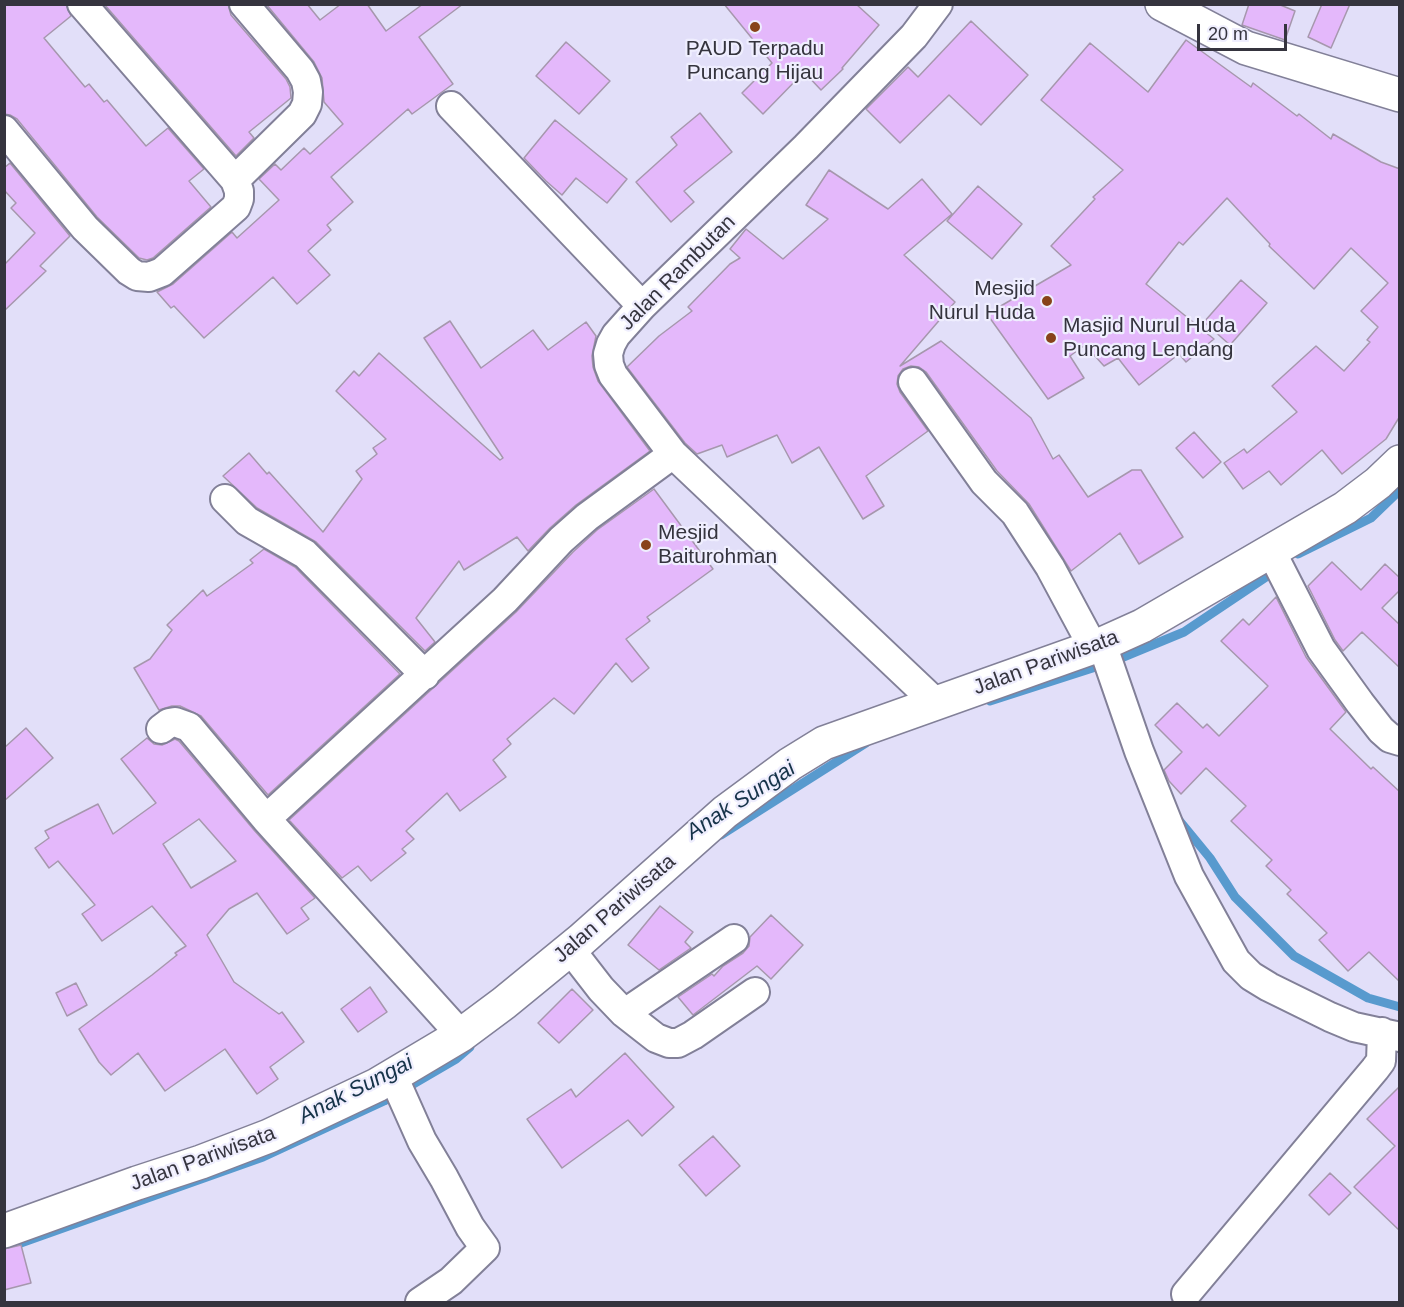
<!DOCTYPE html>
<style>
body{margin:0}
#map{position:relative;width:1404px;height:1307px;overflow:hidden;background:#e2dff9;font-family:Arial,sans-serif}
canvas{display:block}
.frame{position:absolute;inset:0;border:6px solid #35343e;pointer-events:none}
.scale{position:absolute;left:1197px;top:24px;width:90px;height:27px;box-sizing:border-box;border:3px solid #35343e;border-top:0;padding-left:8px;font-size:18px;line-height:21px;white-space:nowrap;color:#35343e;-webkit-text-stroke:4px #efeefe;paint-order:stroke}
</style>
<div id="map">
<canvas width="1404" height="1307"></canvas>
<div class="frame"></div>
<div class="scale">20 m</div>
</div>
<script>
const g = document.querySelector('canvas').getContext('2d');
g.lineJoin = 'round';
function poly(rows) {
  const path = new Path2D();
  for (const r of rows) {
    path.moveTo(r[0], r[1]);
    for (let i = 2; i < r.length; i += 2) path.lineTo(r[i], r[i + 1]);
  }
  return path;
}
function strokePath(path, color, width, dash) {
  g.strokeStyle = color;
  g.lineWidth = width;
  g.lineCap = dash ? 'butt' : 'round';
  g.setLineDash(dash || []);
  g.stroke(path);
}
function fill(path, color) {
  g.fillStyle = color;
  g.fill(path, 'evenodd');
}
function label(font, color, halo, rows, align = 'center') {
  g.font = font + ' Arial,sans-serif';
  g.lineWidth = 4.5;
  g.setLineDash([]);
  g.textBaseline = 'middle';
  g.strokeStyle = halo;
  g.fillStyle = color;
  for (const [text, x, y, turn = 0] of rows) {
    g.save();
    g.translate(x, y);
    g.rotate((+turn || 0) * Math.PI / 180);
    g.textAlign = isNaN(turn) ? turn : align;
    if (halo) g.strokeText(text, 0, 0);
    g.fillText(text, 0, 0);
    g.restore();
  }
}
strokePath(poly([
 [1298,554,1371,518,1400,490],
 [1121,658,1184,632,1269,575],
 [990,701,1105,664],
 [1178,819,1210,858,1235,897,1294,956,1368,998,1400,1007],
 [721,835,866,743],
 [6,1240,18,1244,263,1157,384,1101,456,1059,470,1047]
]), '#589ace', 9);
const building = poly([
 [4,4,66,4,71,16,44,38,85,87,89,84,104,102,107,100,146,146,168,128,204,169,189,181,211,207,153,258,147,260,139,258,97,217,17,119,10,115,4,114,4,4],
 [104,4,228,4,231,15,286,79,290,87,291,98,249,132,254,138,236,156,104,4],
 [266,4,307,4,320,20,341,4,367,4,386,31,423,4,463,4,419,37,453,84,412,114,408,109,331,177,353,202,327,225,331,230,308,251,330,275,297,304,273,277,204,338,174,306,171,308,157,292,173,284,232,232,237,238,279,200,259,179,275,164,281,170,304,148,310,154,343,124,324,102,322,78,314,62,266,4],
 [724,4,856,4,879,25,842,68,843,69,821,90,804,72,763,114,742,93,772,63,724,4],
 [1249,4,1278,4,1295,11,1285,40,1242,25,1249,4],
 [1322,4,1350,4,1331,48,1308,37,1322,4],
 [971,21,1028,75,981,125,949,95,900,143,866,109,908,67,918,77,971,21],
 [1186,40,1251,87,1253,83,1297,116,1299,114,1331,139,1333,134,1381,162,1400,169,1400,416,1386,439,1342,474,1322,450,1281,485,1269,471,1243,489,1224,463,1244,449,1247,453,1297,412,1272,386,1316,346,1344,371,1370,342,1367,340,1378,327,1361,311,1388,283,1351,248,1314,289,1269,246,1270,244,1227,198,1183,245,1179,242,1146,284,1214,339,1186,362,1179,354,1139,385,1118,358,1104,366,1085,345,1070,356,1084,378,1048,399,987,314,1071,265,1051,246,1095,199,1093,197,1123,170,1041,100,1090,43,1148,92,1186,40],
 [566,42,610,81,579,114,536,76,566,42],
 [700,113,732,152,684,191,694,202,671,222,636,182,677,145,671,137,700,113],
 [555,120,627,179,607,203,576,178,562,195,546,181,524,158,555,120],
 [10,163,70,236,40,266,46,271,4,311,4,265,35,233,11,208,16,203,4,190,4,168,10,163],
 [829,170,888,209,922,179,952,214,904,255,955,302,900,366,941,341,1031,418,1053,459,1059,455,1088,497,1132,470,1141,470,1183,537,1139,564,1120,533,1071,571,1029,504,997,471,926,372,919,367,911,366,903,369,898,376,897,384,900,392,928,431,866,476,884,506,863,519,819,447,792,463,777,435,727,457,722,445,697,454,685,443,627,367,659,336,692,311,688,307,730,264,740,258,730,249,746,229,783,259,828,219,806,205,829,170],
 [978,186,1022,224,992,259,947,221,978,186],
 [1241,280,1267,303,1230,345,1204,322,1241,280],
 [450,321,481,368,533,330,548,350,586,322,596,336,592,356,593,367,598,381,650,451,576,505,550,528,528,551,517,537,464,570,459,561,416,618,435,642,425,651,316,542,257,508,223,476,249,453,267,474,269,472,323,532,362,479,356,471,377,454,373,448,386,439,336,391,354,371,359,376,379,353,500,460,503,458,424,338,450,321],
 [1194,432,1221,462,1203,478,1176,448,1194,432],
 [654,489,713,569,647,617,650,621,626,639,649,668,632,682,616,663,574,714,554,698,507,739,511,744,493,760,506,777,460,811,447,793,406,831,414,839,402,849,406,853,371,881,358,866,342,878,289,820,516,612,573,552,597,530,654,489],
 [264,549,295,567,400,674,268,795,201,716,180,706,172,706,159,710,134,668,150,659,172,630,167,625,203,590,207,596,253,563,250,560,264,549],
 [1332,562,1361,590,1385,564,1400,578,1400,590,1382,608,1400,625,1400,668,1362,632,1343,651,1335,640,1308,586,1332,562],
 [1276,597,1306,657,1346,712,1330,729,1371,769,1373,767,1400,792,1400,982,1369,952,1348,971,1319,940,1327,933,1287,894,1291,890,1266,866,1272,860,1231,821,1246,806,1206,768,1181,794,1169,781,1164,770,1182,752,1155,725,1177,703,1203,728,1207,724,1219,736,1268,686,1221,641,1243,619,1249,625,1276,597],
 [26,728,53,758,4,801,4,748,26,728],
 [147,738,154,744,162,745,175,739,179,741,254,830,315,898,301,908,309,919,287,934,257,893,229,909,207,935,234,982,279,1014,282,1012,304,1042,270,1067,278,1079,257,1094,225,1049,165,1091,138,1053,111,1075,99,1062,79,1029,152,975,177,955,175,953,186,946,152,906,102,941,82,914,95,905,58,861,49,868,35,848,49,838,45,831,98,804,113,834,156,803,121,759,147,738],
 [199,819,236,861,191,888,163,844,199,819],
 [660,906,693,932,685,942,691,948,659,970,628,945,660,906],
 [771,915,803,945,771,979,757,966,693,1015,678,997,712,974,714,976,723,966,743,953,749,946,750,937,771,915],
 [76,983,87,1005,67,1016,56,993,76,983],
 [370,987,387,1012,358,1032,341,1009,370,987],
 [572,989,593,1010,559,1043,538,1023,572,989],
 [625,1053,674,1107,642,1136,628,1120,562,1168,527,1119,571,1089,576,1097,625,1053],
 [1400,1086,1400,1231,1354,1187,1395,1146,1367,1119,1400,1086],
 [713,1136,740,1166,706,1196,679,1165,713,1136],
 [1330,1173,1351,1193,1329,1215,1309,1195,1330,1173],
 [21,1245,31,1283,4,1290,4,1249,21,1245]
]);
fill(building, '#e4b8fb');
strokePath(building, '#a697ad', 1.5);
const street = poly([
 [451,106,642,306],
 [4,130,85,228,129,271,137,276,149,277,162,272,236,207,239,199,239,191,235,180,82,4],
 [235,180,302,114,307,104,308,92,306,81,300,70,244,4],
 [913,382,984,482,1015,513,1050,567,1093,647],
 [225,499,247,521,305,554,425,675],
 [1271,551,1321,649,1360,703,1381,730,1390,738,1400,741],
 [1102,644,1139,751,1189,876,1236,961,1251,976,1269,987,1330,1017,1354,1027,1400,1037],
 [936,703,673,454,613,375,609,365,608,354,611,344,616,335,642,306,806,147,914,36,938,4],
 [161,729,169,723,175,722,189,727,266,819,461,1035],
 [266,819,505,600,561,540,587,517,673,454],
 [570,949,601,989,624,1013,656,1038,669,1043,678,1043,693,1035,755,992],
 [625,1013,734,939],
 [393,1076,422,1141,444,1178,470,1227,485,1248,451,1281,420,1302],
 [1186,1294,1375,1069,1381,1061,1382,1032]
]);
const secondary = poly([
 [1162,4,1246,48,1400,95],
 [4,1231,137,1183,201,1162,269,1136,377,1085,461,1035,504,1003,581,940,725,812,790,764,824,743,1102,644,1142,626,1345,508,1378,483,1400,462]
]);
strokePath(street, '#828098', 32);
strokePath(secondary, '#828098', 36);
strokePath(street, '#fff', 28);
strokePath(secondary, '#fff', 33);
for (const [x, y, r, color] of [
 [755,27,6,"#88431a"],
 [1047,301,6,"#88431a"],
 [1051,338,6,"#88431a"],
 [646,545,6,"#88431a"]
]) {
  const dot = new Path2D();
  dot.arc(x, y, r, 0, 2 * Math.PI);
  g.fillStyle = color;
  g.fill(dot);
  strokePath(dot, '#efeefe', 2);
}
label('21px', '#35343e', '#efeefe', [
 ["PAUD Terpadu",755,49,"center"],
 ["Puncang Hijau",755,73,"center"],
 ["Mesjid",1035,289,"right"],
 ["Nurul Huda",1035,313,"right"],
 ["Masjid Nurul Huda",1063,326],
 ["Puncang Lendang",1063,350],
 ["Mesjid",658,533],
 ["Baiturohman",658,557]
], 'left');
label('21px', '#35343e', '#efeefe', [
 ["Jalan Rambutan",678,273,-45],
 ["Jalan Pariwisata",1046,663,-20],
 ["Jalan Pariwisata",615,909,-41],
 ["Jalan Pariwisata",203,1159,-20]
]);
label('italic 22px', '#163349', '#efeefe', [
 ["Anak Sungai",741,801,-33],
 ["Anak Sungai",356,1090,-27]
]);
</script>
